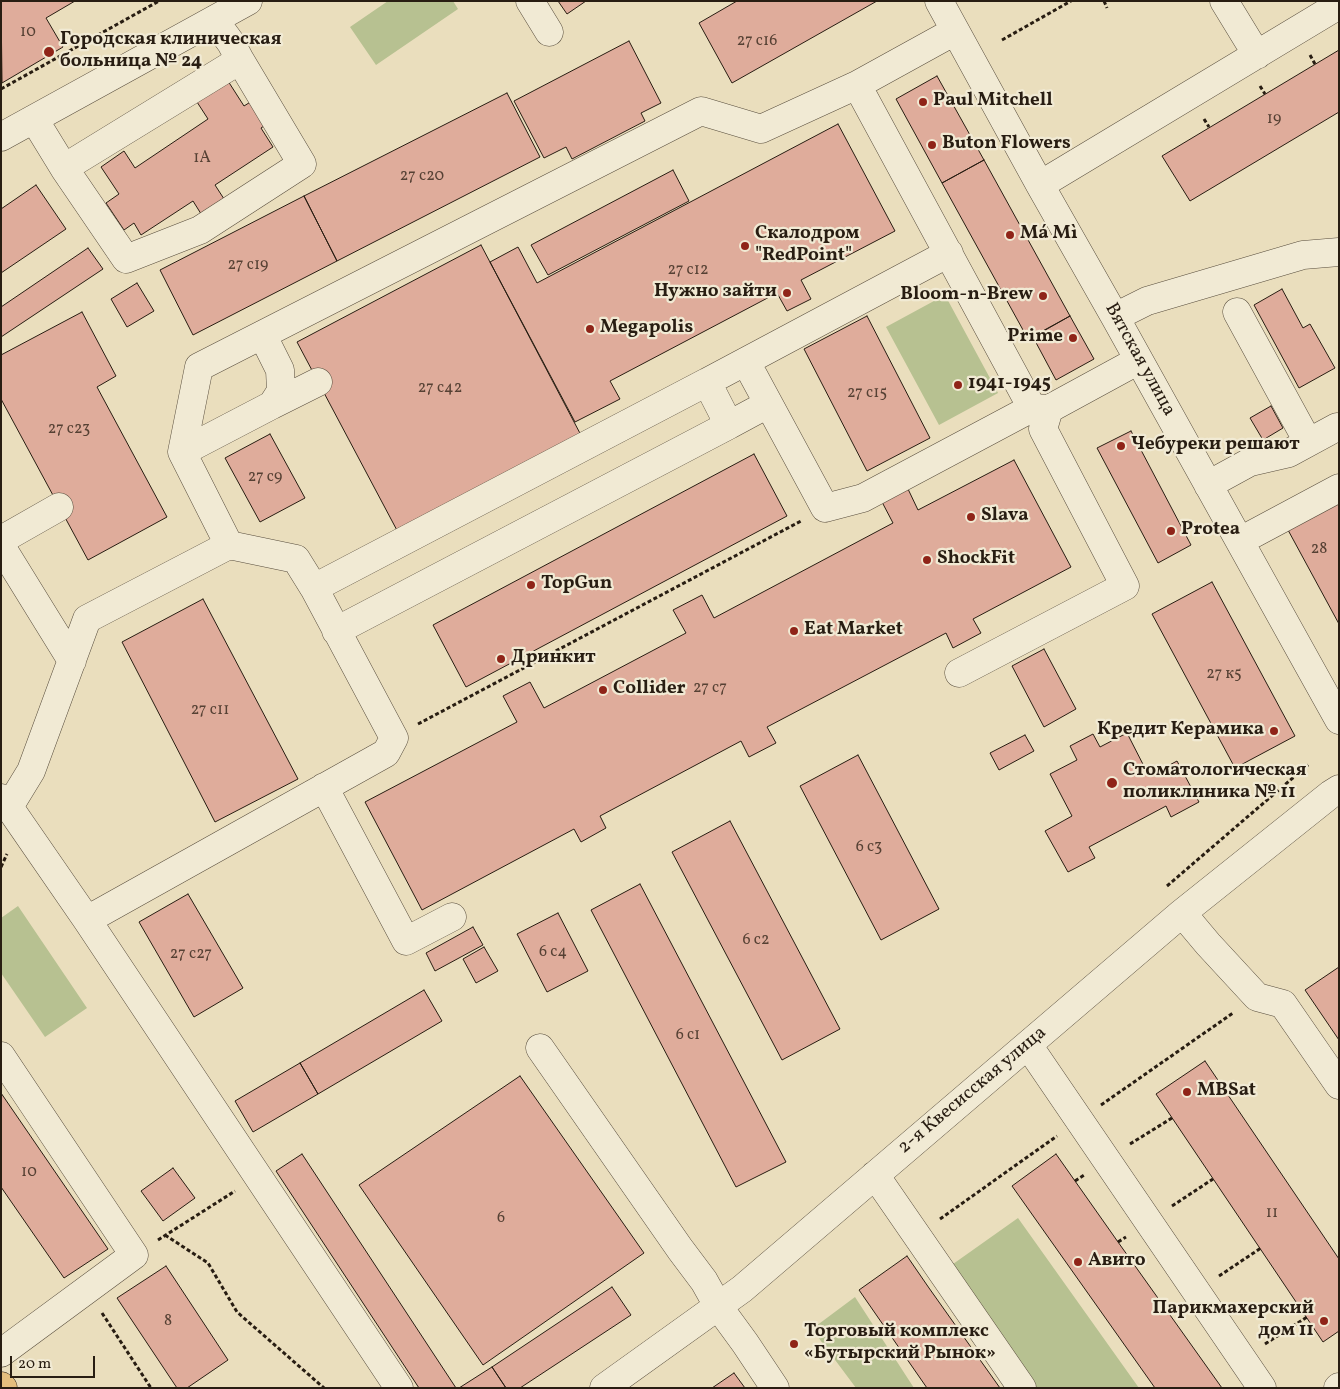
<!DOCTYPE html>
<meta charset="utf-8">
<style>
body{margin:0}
#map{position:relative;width:1340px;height:1389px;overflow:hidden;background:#eadebd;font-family:Vollkorn,serif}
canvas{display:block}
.frame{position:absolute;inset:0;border:2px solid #281d12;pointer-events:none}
.scale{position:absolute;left:10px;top:1356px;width:85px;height:22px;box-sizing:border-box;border:2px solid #281d12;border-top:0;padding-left:6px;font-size:15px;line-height:18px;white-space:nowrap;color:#281d12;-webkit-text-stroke:4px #f1ead4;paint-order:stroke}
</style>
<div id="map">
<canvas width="1340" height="1389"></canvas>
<div class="frame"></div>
<div class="scale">20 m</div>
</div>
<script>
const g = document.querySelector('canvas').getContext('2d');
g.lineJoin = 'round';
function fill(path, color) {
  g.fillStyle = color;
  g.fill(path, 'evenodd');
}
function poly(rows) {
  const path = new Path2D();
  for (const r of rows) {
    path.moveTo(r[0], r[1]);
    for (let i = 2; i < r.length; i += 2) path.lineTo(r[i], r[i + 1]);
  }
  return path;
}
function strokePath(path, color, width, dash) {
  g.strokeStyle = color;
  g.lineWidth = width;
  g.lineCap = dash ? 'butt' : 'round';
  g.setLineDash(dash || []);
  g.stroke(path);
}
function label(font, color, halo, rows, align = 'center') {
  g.font = font + ' Vollkorn,serif';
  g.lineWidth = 4.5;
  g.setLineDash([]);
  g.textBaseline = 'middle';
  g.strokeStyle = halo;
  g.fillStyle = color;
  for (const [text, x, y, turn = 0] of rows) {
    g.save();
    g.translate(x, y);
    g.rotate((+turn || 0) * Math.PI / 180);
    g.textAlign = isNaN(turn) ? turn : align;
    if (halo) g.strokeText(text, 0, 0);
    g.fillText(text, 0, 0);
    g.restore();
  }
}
fill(poly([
 [388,1,453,1,458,9,376,65,350,27],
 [945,295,998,393,939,425,886,327],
 [18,906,87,1008,45,1037,1,973,1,918],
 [1018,1218,1139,1388,1031,1388,946,1269],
 [855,1297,914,1388,856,1388,812,1329]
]), '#b7c191');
const building = poly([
 [1,1,75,1,46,18,63,47,2,83,1,1],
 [558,1,586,1,567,14,558,1],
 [737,1,877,1,732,83,699,23,737,1],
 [629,41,661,103,641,113,645,121,572,159,566,147,544,158,514,101,629,41],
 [1339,50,1339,112,1190,201,1162,156,1339,50],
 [937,76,984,160,942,183,896,99,937,76],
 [228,81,244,106,252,101,267,124,261,128,273,147,215,185,226,202,203,217,193,201,141,235,134,223,124,230,106,203,119,194,101,167,124,151,135,168,208,119,197,102,228,81],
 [507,93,540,157,337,261,304,196,507,93],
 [838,124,895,231,801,280,811,299,787,311,777,293,610,381,620,399,575,422,490,262,518,247,537,283,838,124],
 [984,160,1070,316,1028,339,942,183,984,160],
 [673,170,689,201,548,275,531,245,673,170],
 [36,185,66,229,1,273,1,209,36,185],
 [304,196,337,261,193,335,160,270,304,196],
 [481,245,583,439,400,536,297,342,481,245],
 [88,248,103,269,1,337,1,307,88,248],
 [137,283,154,311,127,327,111,299,137,283],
 [1282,289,1303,328,1310,324,1335,368,1299,388,1254,305,1282,289],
 [82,312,116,376,97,387,167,517,88,560,1,399,1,355,82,312],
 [867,316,930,438,867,471,804,349,867,316],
 [1070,316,1094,359,1056,380,1033,337,1070,316],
 [1271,406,1283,428,1263,440,1250,418,1271,406],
 [1131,431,1191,545,1158,563,1097,448,1131,431],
 [270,434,305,498,260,522,225,458,270,434],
 [754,454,787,516,466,687,433,625,754,454],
 [1014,460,1071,567,973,619,981,633,953,648,946,633,767,727,776,743,749,757,741,741,600,816,606,828,581,842,574,829,422,910,365,802,517,722,503,696,530,682,544,708,686,633,673,610,702,595,714,618,893,523,882,502,908,489,918,510,1014,460],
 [1339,502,1339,624,1288,530,1339,502],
 [1212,582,1295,736,1235,768,1152,614,1212,582],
 [203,599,298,779,215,822,122,642,203,599],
 [1044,649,1076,709,1044,727,1012,666,1044,649],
 [1127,733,1149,776,1177,761,1199,802,1171,817,1166,806,1089,847,1095,858,1068,872,1045,831,1072,816,1050,774,1077,760,1070,746,1093,734,1100,747,1127,733],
 [1025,735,1034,751,999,770,990,753,1025,735],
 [858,755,939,909,881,940,800,786,858,755],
 [730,821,840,1029,782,1060,672,852,730,821],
 [640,884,786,1162,736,1187,591,910,640,884],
 [188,894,243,988,194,1017,139,922,188,894],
 [558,913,588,971,547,992,517,934,558,913],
 [473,927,483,945,435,971,426,953,473,927],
 [484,947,498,971,476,983,463,959,484,947],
 [1339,967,1339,1040,1305,990,1339,967],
 [424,990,442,1021,318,1094,300,1063,424,990],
 [1205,1061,1339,1259,1339,1331,1323,1342,1156,1094,1205,1061],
 [300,1063,318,1094,253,1132,235,1101,300,1063],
 [520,1076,644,1253,483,1365,359,1185,520,1076],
 [1,1093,108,1249,64,1278,1,1187,1,1093],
 [302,1154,456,1388,419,1388,276,1171,302,1154],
 [1056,1154,1118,1242,1222,1388,1155,1388,1012,1186,1056,1154],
 [173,1168,195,1198,163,1221,141,1191,173,1168],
 [907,1256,929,1288,1000,1388,927,1388,859,1290,907,1256],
 [166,1266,228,1360,187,1388,177,1388,117,1298,166,1266],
 [612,1287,631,1315,520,1388,506,1388,492,1367,612,1287],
 [492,1367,506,1388,459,1388,492,1367],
 [734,1373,745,1388,712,1388,734,1373]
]);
fill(building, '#dfac9b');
strokePath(building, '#281d12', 1);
const minor = poly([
 [530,1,549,32],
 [939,1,1040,185,1115,317,1339,720],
 [1224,1,1257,55],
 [857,85,955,31],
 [34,119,64,168,240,60,231,43,215,21],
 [1,137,248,1],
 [64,168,126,259,200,230,302,164,240,60],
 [1040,185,1339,5],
 [1237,312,1308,442],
 [1115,317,1147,301,1303,255,1339,252],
 [746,362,825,508,863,498,1032,408,1049,409],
 [707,382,949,253],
 [272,405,318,382],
 [729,425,768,404],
 [182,452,272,405,281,391,280,370,265,340],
 [1208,485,1250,462,1289,453,1337,427],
 [1,540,59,507],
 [1240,541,1339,488],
 [229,545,182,452,199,367,701,111,761,129,857,85,1032,408],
 [1,546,72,661],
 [314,588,707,382,729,425,336,631],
 [959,673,1125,586,1043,429,1049,409,1139,360],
 [324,787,406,941,452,917],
 [1,798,9,807,87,920,399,1388],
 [9,807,31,771,87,619,229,545,296,559,314,588,394,738,386,753,87,920],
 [1182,913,1208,944,1257,997,1283,1004,1339,1085],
 [1028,1045,1262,1388],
 [540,1048,680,1249,704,1281,718,1306,745,1343,775,1388],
 [1,1056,134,1255,1,1353],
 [875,1175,1022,1388],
 [604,1388,742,1289,1182,913,1331,794,1339,789],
 [1338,1388,1339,1387]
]);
const major = poly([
 [1,1386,3,1388]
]);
strokePath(minor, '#584d3d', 29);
strokePath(major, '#281d12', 29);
strokePath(poly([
 [1104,1,1107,8],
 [1002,40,1071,1],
 [1310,55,1315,64],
 [1260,86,1265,94],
 [1,89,159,1],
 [1204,119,1209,127],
 [418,724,801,521],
 [1,867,7,854],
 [1167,886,1309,764],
 [1101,1105,1233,1013],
 [1130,1144,1172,1118],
 [1075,1181,1084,1175],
 [1172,1206,1213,1179],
 [940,1219,1057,1136],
 [165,1235,208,1263,237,1312,324,1388],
 [158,1240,235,1191],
 [1118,1242,1126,1237],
 [1219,1276,1261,1248],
 [102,1313,151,1388],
 [1265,1344,1307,1317]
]), '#281d12', 3, [4, 2.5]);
strokePath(minor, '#f1ead4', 28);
strokePath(major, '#e5bf7e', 28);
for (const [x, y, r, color] of [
 [49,52,6,"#8f2418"],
 [923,102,5,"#8f2418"],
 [932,145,5,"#8f2418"],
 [1010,235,5,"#8f2418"],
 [745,246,5,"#8f2418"],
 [787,293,5,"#8f2418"],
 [1043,296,5,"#8f2418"],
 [590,329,5,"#8f2418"],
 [1073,338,5,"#8f2418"],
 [958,385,5,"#8f2418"],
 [1121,446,5,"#8f2418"],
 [971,517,5,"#8f2418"],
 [1171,531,5,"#8f2418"],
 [927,560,5,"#8f2418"],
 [531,585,5,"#8f2418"],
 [794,631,5,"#8f2418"],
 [501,659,5,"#8f2418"],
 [603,690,5,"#8f2418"],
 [1274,731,5,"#8f2418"],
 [1112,783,6,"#8f2418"],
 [1187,1092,5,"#8f2418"],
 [1078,1262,5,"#8f2418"],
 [1324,1321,5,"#8f2418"],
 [794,1344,5,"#8f2418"]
]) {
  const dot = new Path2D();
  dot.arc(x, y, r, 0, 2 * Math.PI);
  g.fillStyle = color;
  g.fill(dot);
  strokePath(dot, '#f1ead4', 2);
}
label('16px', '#564134', null, [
 ["10",28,33],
 ["27 с16",757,42],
 ["19",1274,120],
 ["1А",202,159],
 ["27 с20",422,177],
 ["27 с19",248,266],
 ["27 с12",688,271],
 ["27 с42",440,389],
 ["27 с15",867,394],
 ["27 с23",69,430],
 ["27 с9",265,478],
 ["28",1319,550],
 ["27 к5",1224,675],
 ["27 с7",710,689],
 ["27 с11",210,711],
 ["6 с3",869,848],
 ["6 с2",756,941],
 ["6 с4",553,953],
 ["27 с27",191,955],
 ["6 с1",688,1036],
 ["10",29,1173],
 ["11",1272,1214],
 ["6",501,1219],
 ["8",168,1322]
]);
label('bold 19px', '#281d12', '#f1ead4', [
 ["Городская клиническая",60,41],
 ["больница № 24",60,63],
 ["Paul Mitchell",933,102],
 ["Buton Flowers",942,145],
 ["Скалодром",755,235],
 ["\"RedPoint\"",755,257],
 ["Má Mì",1020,235],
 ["Нужно зайти",777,293,"right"],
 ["Bloom-n-Brew",1033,296,"right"],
 ["Megapolis",600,329],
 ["Prime",1063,338,"right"],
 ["1941-1945",968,385],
 ["Чебуреки решают",1131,446],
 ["Slava",981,517],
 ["Protea",1181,531],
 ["ShockFit",937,560],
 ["TopGun",541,585],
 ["Eat Market",804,631],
 ["Дринкит",511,659],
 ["Collider",613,690],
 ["Кредит Керамика",1264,731,"right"],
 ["Стоматологическая",1123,772],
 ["поликлиника № 11",1123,794],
 ["MBSat",1197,1092],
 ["Авито",1088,1262],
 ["Парикмахерский",1314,1310,"right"],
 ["дом 11",1314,1332,"right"],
 ["Торговый комплекс",804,1333],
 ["«Бутырский Рынок»",804,1355]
], 'left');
label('19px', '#281d12', '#f1ead4', [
 ["Вятская улица",1139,360,61],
 ["2-я Квесисская улица",973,1091,-40]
]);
</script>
